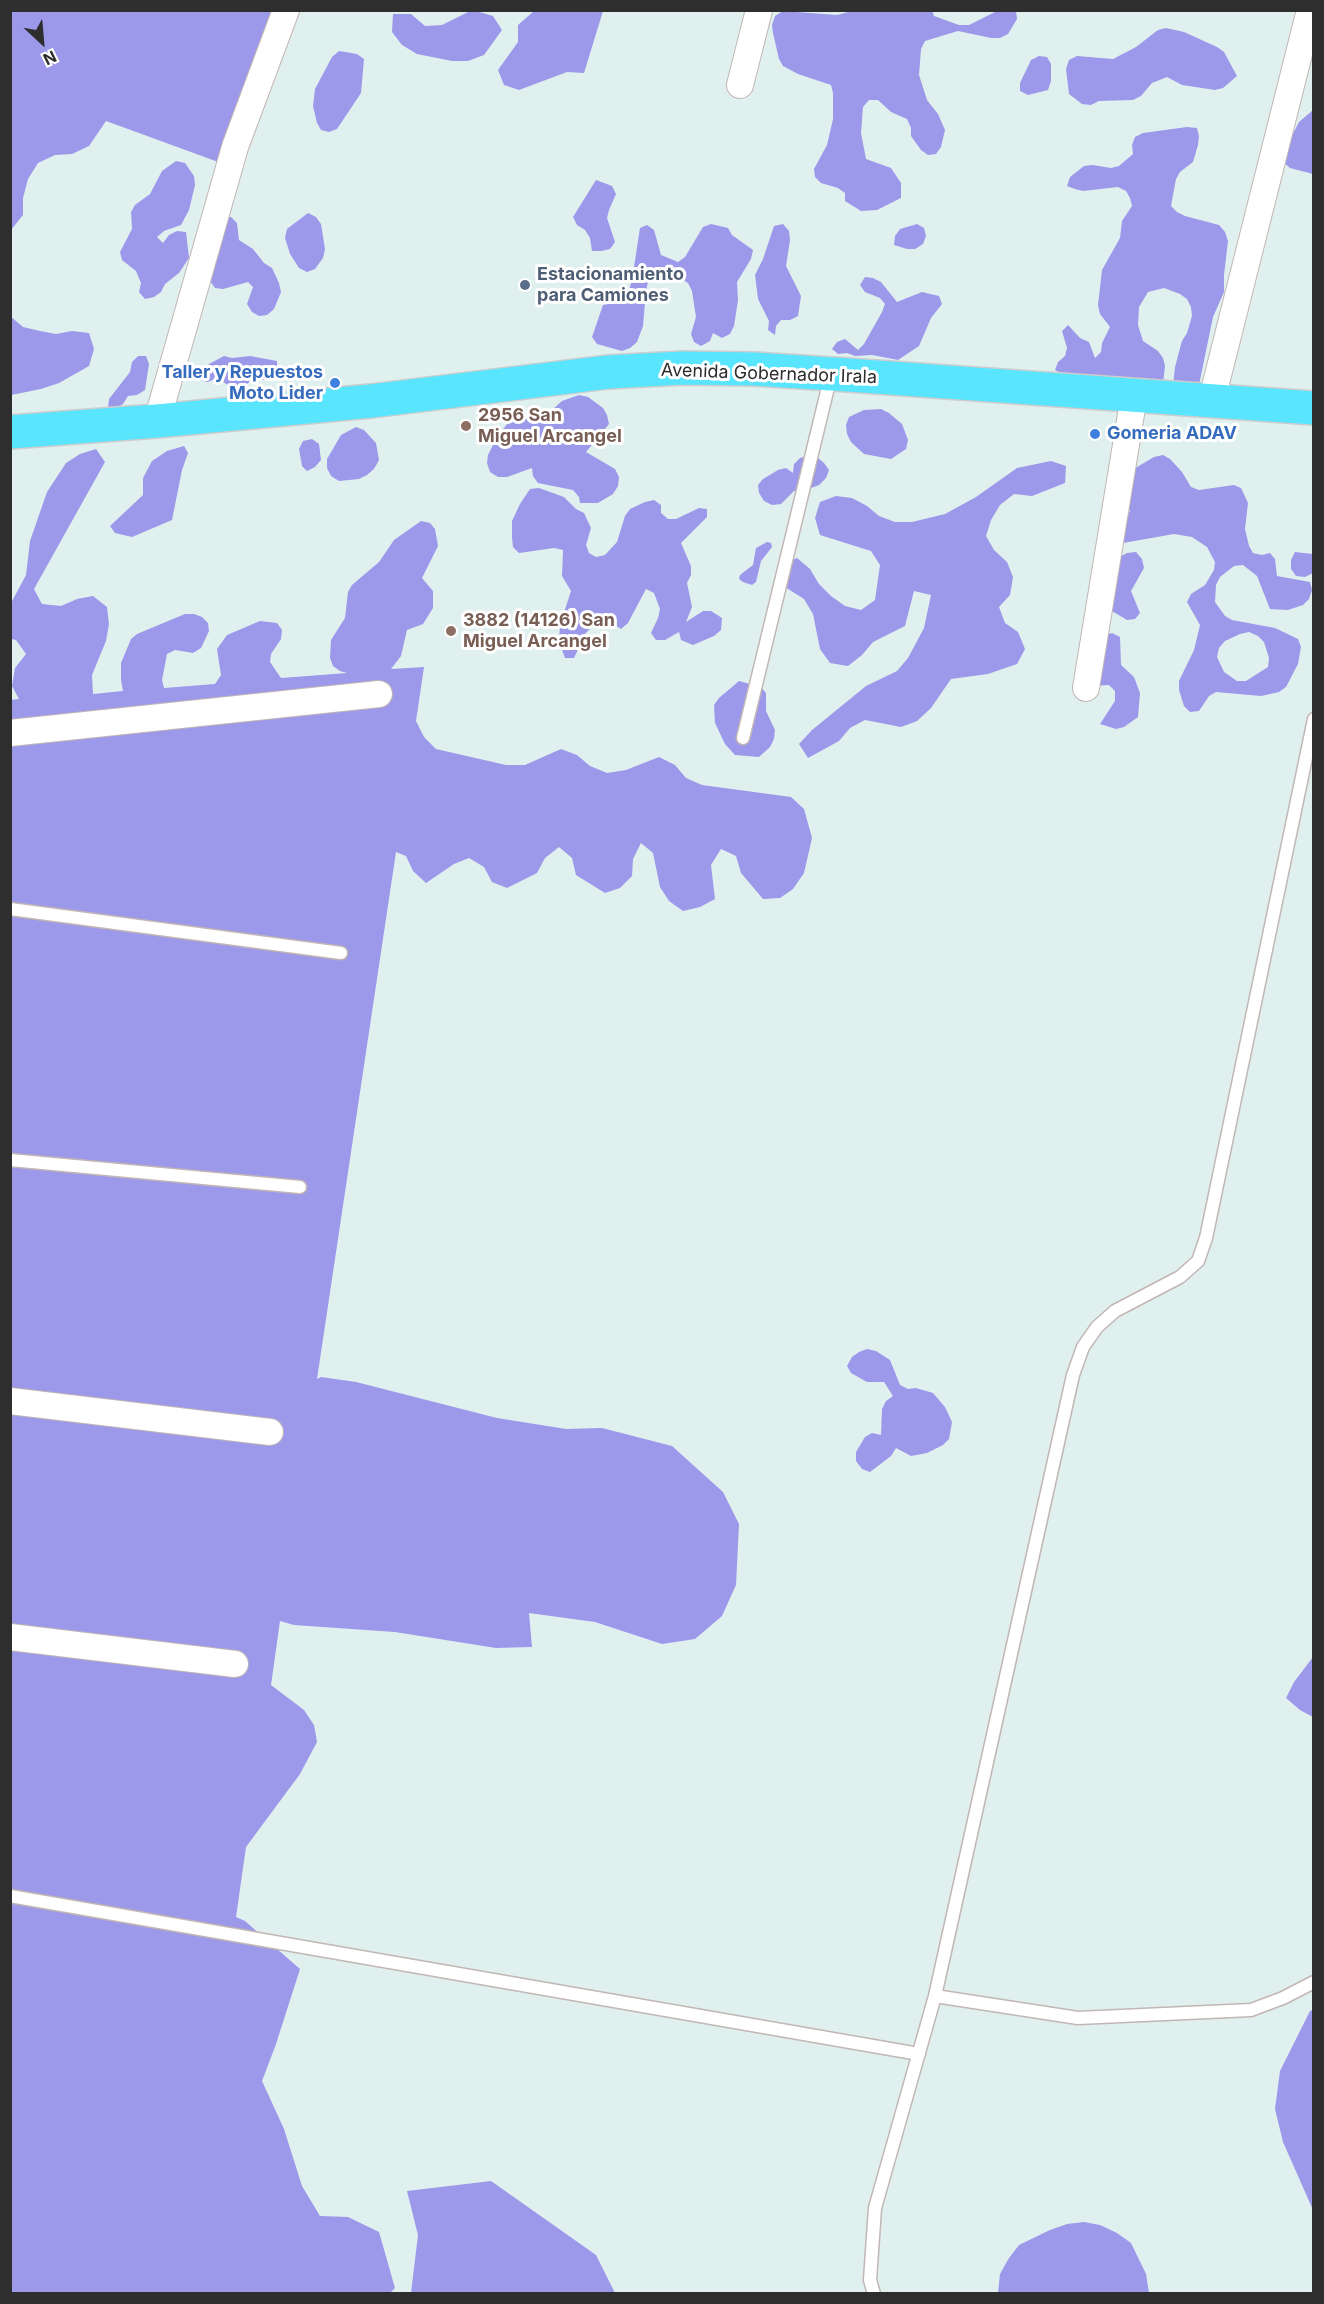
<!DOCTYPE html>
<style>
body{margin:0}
#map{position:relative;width:1324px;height:2304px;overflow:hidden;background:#e0f0ef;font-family:Inter,sans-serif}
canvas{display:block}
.frame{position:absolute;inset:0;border:12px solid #2e2e2e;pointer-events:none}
.north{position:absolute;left:12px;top:12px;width:60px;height:60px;-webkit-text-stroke:4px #fff;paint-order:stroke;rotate:154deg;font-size:16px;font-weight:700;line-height:24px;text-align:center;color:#2e2e2e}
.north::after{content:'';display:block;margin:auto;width:21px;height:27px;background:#2e2e2e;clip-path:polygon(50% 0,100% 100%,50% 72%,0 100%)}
</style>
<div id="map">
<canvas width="1324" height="2304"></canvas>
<div class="frame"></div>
<div class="north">N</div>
</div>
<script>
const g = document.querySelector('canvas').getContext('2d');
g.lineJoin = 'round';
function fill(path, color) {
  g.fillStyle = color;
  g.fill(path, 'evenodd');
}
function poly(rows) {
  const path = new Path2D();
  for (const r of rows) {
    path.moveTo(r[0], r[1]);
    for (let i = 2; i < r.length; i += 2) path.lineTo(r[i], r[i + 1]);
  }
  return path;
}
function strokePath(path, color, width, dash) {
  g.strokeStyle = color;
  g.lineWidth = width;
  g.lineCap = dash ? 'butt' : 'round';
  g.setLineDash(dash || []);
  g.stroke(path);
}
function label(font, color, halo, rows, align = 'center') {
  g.font = font + ' Inter,sans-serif';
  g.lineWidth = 6;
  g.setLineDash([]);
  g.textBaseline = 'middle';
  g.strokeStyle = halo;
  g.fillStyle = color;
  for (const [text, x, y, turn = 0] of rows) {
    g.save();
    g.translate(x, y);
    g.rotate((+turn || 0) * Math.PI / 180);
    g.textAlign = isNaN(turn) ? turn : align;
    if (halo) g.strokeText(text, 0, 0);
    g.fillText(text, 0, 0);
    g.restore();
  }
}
fill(poly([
 [472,10,493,16,502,30,484,55,468,61,452,61,417,54,402,45,392,32,393,14,411,14,425,26,442,25],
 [11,11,278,11,221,163,106,121,89,146,72,154,55,155,38,163,28,179,23,198,23,215,11,230],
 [534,11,603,11,584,73,567,72,519,90,504,85,498,70,518,42,518,25],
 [1016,11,1017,19,1008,34,1000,38,991,38,958,31,925,41,921,49,919,75,927,100,938,114,945,130,941,147,936,154,928,155,921,150,911,136,911,128,907,119,891,112,878,100,869,100,863,107,861,133,866,159,891,168,901,183,901,198,877,210,861,211,845,201,845,193,838,188,821,183,815,177,814,169,827,145,833,119,833,93,831,85,798,74,783,66,779,59,773,33,772,25,775,16,783,11,837,15,852,11,932,10,934,16,959,25,969,25,997,11],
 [1166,28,1184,32,1217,47,1224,52,1237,76,1223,88,1215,90,1182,85,1167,77,1152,83,1141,96,1133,100,1099,101,1091,105,1082,104,1069,94,1066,69,1069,60,1077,56,1113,59,1136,47,1158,30],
 [339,51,357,54,364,59,361,93,337,129,329,132,321,130,317,123,313,106,315,89,332,57],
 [1039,56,1047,57,1051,64,1051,81,1048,90,1028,95,1020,91,1020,83,1031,60],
 [1313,110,1313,174,1290,168,1283,162,1283,153,1299,122],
 [1187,127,1197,128,1199,136,1198,145,1193,162,1180,172,1176,179,1171,206,1177,212,1185,216,1219,225,1225,232,1228,241,1224,275,1224,292,1213,317,1199,385,1173,385,1175,367,1182,341,1187,333,1192,316,1191,307,1187,299,1180,294,1164,288,1148,292,1139,307,1138,325,1143,341,1158,351,1163,358,1165,366,1163,384,1062,374,1055,370,1058,362,1065,356,1067,348,1062,331,1068,325,1080,338,1089,342,1095,358,1101,352,1102,343,1110,327,1100,314,1098,305,1102,270,1120,238,1122,221,1132,206,1130,198,1126,191,1118,187,1083,191,1075,189,1067,186,1070,177,1084,166,1093,165,1111,168,1119,166,1133,154,1132,145,1135,137,1143,133],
 [176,161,185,163,194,176,195,185,189,210,181,225,164,231,157,237,163,243,169,235,177,231,186,232,189,258,179,273,165,284,161,292,154,297,145,299,139,292,141,283,136,271,122,260,120,252,132,229,131,212,135,205,150,194,162,171],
 [596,180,612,186,616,194,609,210,607,218,615,242,610,249,601,251,592,251,590,238,585,230,577,225,573,217],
 [308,213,316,217,321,224,325,249,323,258,315,269,307,272,299,268,290,254,285,238,287,229],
 [221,217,231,217,237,223,239,240,253,249,264,263,272,268,279,283,281,292,274,309,267,315,259,316,252,312,247,304,253,287,248,282,223,289,215,288,210,281],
 [711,224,728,228,732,235,753,250,751,259,737,282,738,300,734,326,730,334,722,338,713,333,710,341,701,346,694,342,691,334,696,317,692,291,688,283,672,273,656,277,648,282,646,291,643,326,637,342,630,348,622,351,597,344,592,337,603,305,619,302,627,297,632,280,640,228,647,225,654,230,661,255,678,262,685,257,703,227],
 [783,224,789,231,790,240,786,266,801,296,798,316,790,320,781,320,776,326,775,335,768,330,769,321,758,299,755,275,763,259,774,226],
 [917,224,924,228,926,236,923,244,915,249,907,249,894,245,895,236,900,229],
 [865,277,873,278,881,282,897,302,922,292,939,296,942,304,931,318,919,346,898,360,872,355,855,356,847,353,838,354,832,349,837,342,845,339,858,350,864,344,882,312,885,304,880,298,865,292,860,285],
 [10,316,23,327,40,331,56,334,72,331,89,333,94,349,89,366,59,383,41,389,11,395],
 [138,356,146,356,149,364,145,390,137,395,128,396,123,404,116,409,108,408,109,399,130,372,132,362],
 [224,356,232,358,250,356,277,361,277,370,264,380,252,379,246,385,238,389,231,387,217,378,208,382,200,380,209,364],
 [579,395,588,397,603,408,607,415,609,424,586,452,615,469,619,477,618,486,613,494,598,503,580,503,579,497,573,490,538,483,533,476,532,468,507,477,498,477,490,472,487,463,488,455,496,439,507,424,524,418,543,418,562,401],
 [881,409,889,413,902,424,908,440,906,449,891,459,864,454,851,442,847,434,846,425,849,417,864,410],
 [356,427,364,430,376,443,379,460,374,469,367,475,359,479,339,481,331,476,327,468,327,459,341,435],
 [312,439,319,444,321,460,315,467,307,471,302,466,299,449,303,441],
 [184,446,188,453,182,470,172,520,132,537,115,533,110,526,143,495,143,478,152,461,167,451],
 [96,449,105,462,34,589,42,604,61,606,77,599,93,596,107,607,109,624,106,641,92,675,93,694,123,691,121,680,121,663,131,639,137,634,185,614,194,614,202,617,208,623,209,631,201,648,193,653,175,650,167,654,162,680,164,688,215,684,221,675,217,649,227,635,260,621,277,623,282,630,281,639,271,654,270,662,281,678,347,673,340,671,333,666,330,658,331,640,345,618,348,592,352,585,379,562,394,540,421,521,430,523,435,529,438,546,422,578,433,591,433,608,423,624,407,630,401,656,391,669,424,667,416,721,424,737,436,749,506,765,525,765,561,749,577,755,590,766,607,773,626,770,659,757,675,765,686,778,702,785,791,797,804,809,812,838,804,873,793,889,780,898,763,899,741,873,736,856,721,849,711,865,715,899,700,907,683,911,669,901,660,887,653,853,641,843,633,859,632,876,620,888,605,893,576,875,572,858,559,847,545,858,537,873,507,888,492,882,484,867,469,858,454,864,426,883,413,871,406,856,396,852,317,1379,321,1377,356,1382,497,1418,566,1429,602,1428,672,1446,723,1492,739,1524,736,1585,722,1616,695,1639,662,1644,595,1622,529,1613,532,1647,496,1648,395,1632,294,1625,280,1621,271,1685,304,1710,314,1725,317,1742,300,1774,246,1847,236,1917,245,1921,300,1969,276,2044,262,2081,284,2129,302,2186,320,2216,348,2217,379,2232,395,2288,390,2293,11,2293,10,700,19,699,12,686,15,668,26,654,16,640,11,639,10,605,26,575,30,541,47,492,66,463,80,454],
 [1163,455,1170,459,1182,472,1191,487,1199,490,1234,485,1241,488,1248,503,1245,529,1249,546,1253,553,1262,555,1270,553,1275,559,1277,576,1310,582,1312,590,1309,599,1303,605,1288,610,1270,609,1257,576,1243,565,1234,566,1220,577,1216,585,1215,602,1225,616,1232,620,1275,628,1298,639,1301,647,1298,664,1286,687,1279,692,1261,696,1216,692,1209,696,1199,711,1190,712,1184,706,1179,690,1179,681,1194,650,1200,625,1187,602,1191,594,1205,585,1214,570,1215,562,1207,547,1192,537,1174,534,1123,543,1120,534,1122,526,1130,511,1124,494,1132,470,1154,457],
 [1249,632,1258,636,1264,642,1269,658,1268,667,1246,681,1237,681,1224,672,1217,657,1219,648,1225,641,1240,634],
 [808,456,817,457,824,463,829,470,826,478,819,485,803,491,794,491,781,504,772,505,764,501,759,493,758,485,763,479,778,470,786,468,793,473,794,464,800,458],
 [1051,461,1066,466,1065,483,1032,496,1014,494,1000,505,991,520,986,536,994,550,1007,562,1013,577,1010,595,999,607,1005,623,1018,632,1025,649,1017,664,988,674,951,679,931,708,917,721,901,727,865,720,850,728,839,741,808,758,799,744,812,730,866,686,897,671,908,658,924,628,931,595,914,591,905,626,873,642,862,655,848,666,830,663,820,649,813,614,804,599,774,580,782,565,797,558,810,569,819,584,831,596,845,606,861,610,875,600,880,565,871,551,820,535,815,518,820,502,836,496,852,498,867,506,879,516,895,522,912,522,945,514,976,497,1017,468],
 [539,488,564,497,576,509,584,513,591,528,586,545,589,553,596,557,605,555,617,542,625,516,630,509,645,502,654,500,661,505,661,513,668,519,676,519,699,508,707,509,707,517,681,543,691,566,691,575,687,583,692,607,686,622,703,611,711,611,722,618,721,630,714,636,693,645,681,640,679,632,665,640,656,640,651,633,658,618,660,609,654,593,646,589,628,623,621,629,606,620,597,621,585,634,574,658,565,658,559,642,560,625,571,591,562,576,563,550,554,548,519,553,513,547,512,538,512,521,520,504,530,489],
 [767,542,771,543,772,547,761,561,756,582,752,585,743,582,739,579,740,575,753,565,756,548],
 [1136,552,1142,559,1144,568,1131,591,1140,613,1135,619,1127,620,1105,607,1119,557,1127,553],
 [1295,552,1313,554,1313,573,1305,577,1296,576,1291,569,1291,560],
 [1112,633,1120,637,1121,665,1134,677,1140,693,1138,717,1124,727,1116,729,1100,724,1115,701,1115,691,1109,685,1093,686,1104,636],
 [739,681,761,687,766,693,766,711,775,730,774,739,770,747,759,757,735,755,725,744,715,723,714,705,719,698],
 [867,1349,876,1351,890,1360,900,1385,908,1389,916,1388,933,1393,945,1407,952,1422,949,1439,943,1445,927,1453,911,1456,896,1448,891,1456,870,1472,862,1469,856,1461,856,1452,865,1437,872,1433,881,1435,882,1409,886,1401,893,1396,884,1382,867,1382,851,1373,847,1366,852,1357,859,1352],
 [1313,1657,1313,1717,1300,1710,1286,1698,1294,1682],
 [1313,2010,1314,2010,1313,2210,1283,2142,1275,2109,1280,2071,1310,2011],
 [491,2181,596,2255,615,2293,411,2293,418,2235,407,2191],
 [1084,2222,1100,2225,1117,2233,1131,2243,1146,2274,1149,2293,998,2293,1000,2274,1009,2258,1019,2245,1050,2230,1067,2224]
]), '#9c98ea');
const service = poly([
 [743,738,831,375],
 [10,909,341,953],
 [10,1160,300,1187],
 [10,1896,919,2054],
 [935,1996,1078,2018,1251,2010,1283,1998,1314,1982],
 [874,2294,870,2280,875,2208,935,1996,1073,1375,1083,1347,1097,1327,1115,1311,1180,1277,1198,1261,1206,1238,1314,719]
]);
const minor = poly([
 [740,85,759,10],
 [1212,399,1310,10],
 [157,421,235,147,286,10],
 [1086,688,1134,396],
 [10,733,379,694],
 [10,1401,270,1432],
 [10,1637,235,1664]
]);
const primary = poly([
 [10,432,157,421,371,401,608,372,682,368,754,369,848,375,1314,408]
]);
strokePath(service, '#c2b6b4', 15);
strokePath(minor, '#c2b6b4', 28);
strokePath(primary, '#cdcdcd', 36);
strokePath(service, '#fff', 12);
strokePath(minor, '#fff', 26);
strokePath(primary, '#58e5fd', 33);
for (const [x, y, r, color] of [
 [525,285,6,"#5c6f8a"],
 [335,383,6,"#3f7fe0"],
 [466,426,6,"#8d6e63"],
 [1095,434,6,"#3f7fe0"],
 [451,631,6,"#8d6e63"]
]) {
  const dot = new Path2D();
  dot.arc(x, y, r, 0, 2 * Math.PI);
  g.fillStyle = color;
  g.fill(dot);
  strokePath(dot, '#fff', 2);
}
label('bold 18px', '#4e5e75', '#fff', [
 ["Estacionamiento",537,275],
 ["para Camiones",537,296]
], 'left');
label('bold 18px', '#366cbe', '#fff', [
 ["Taller y Repuestos",323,373],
 ["Moto Lider",323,394],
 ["Gomeria ADAV",1107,434,"left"]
], 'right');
label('18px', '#2e2e2e', '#fff', [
 ["Avenida Gobernador Irala",769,374,2]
]);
label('bold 18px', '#785e54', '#fff', [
 ["2956 San",478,416],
 ["Miguel Arcangel",478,437],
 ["3882 (14126) San",463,621],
 ["Miguel Arcangel",463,642]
], 'left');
</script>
